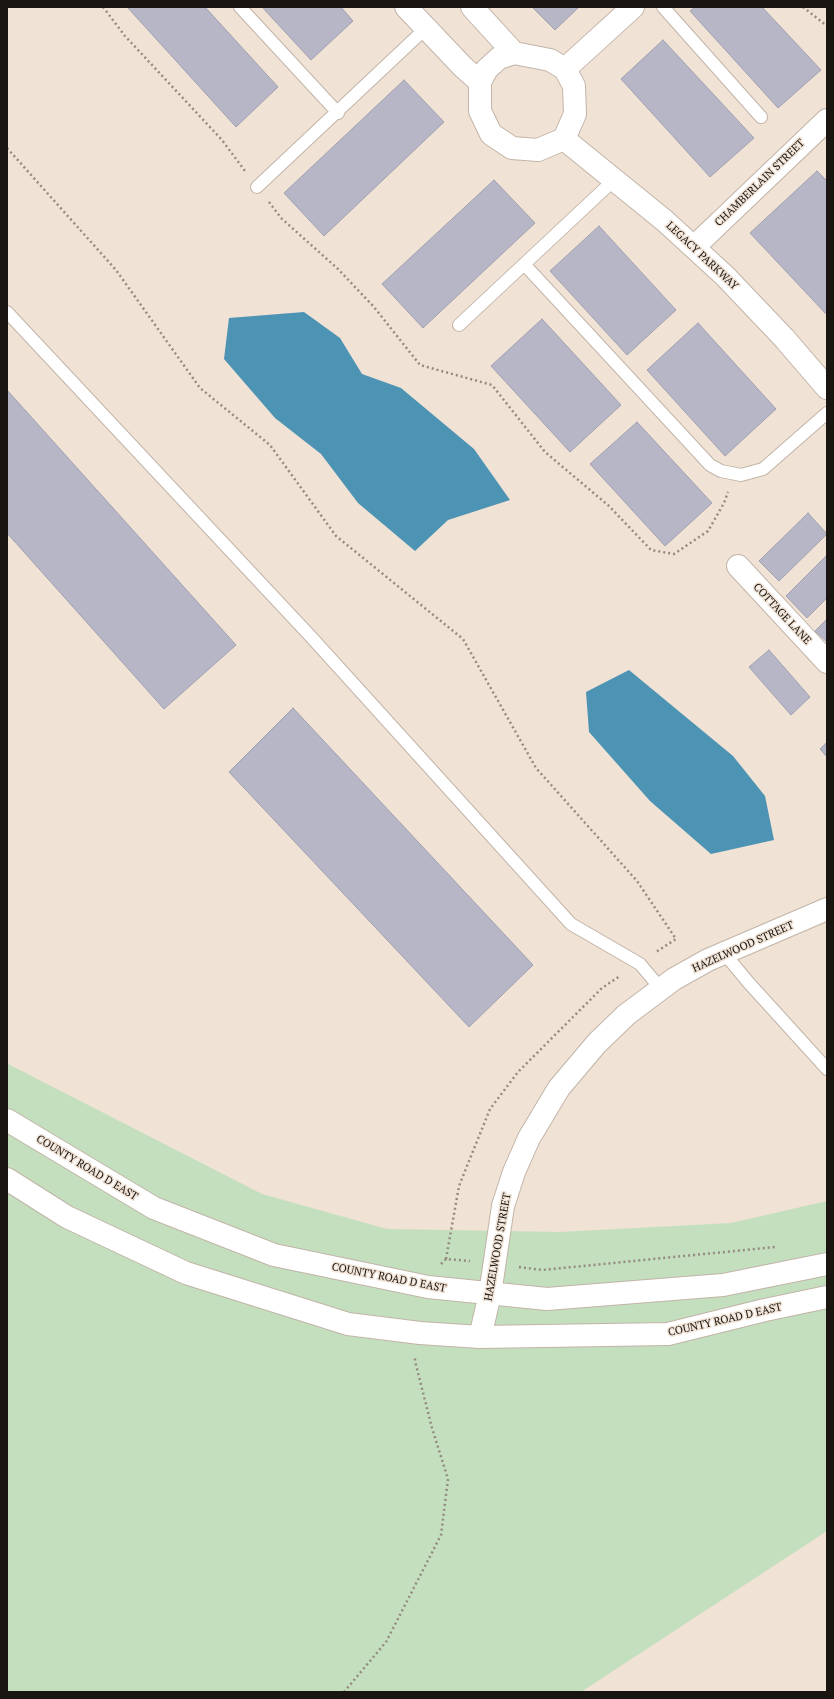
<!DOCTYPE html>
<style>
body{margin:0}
#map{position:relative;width:834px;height:1699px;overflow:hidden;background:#f0e2d5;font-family:"PT Serif",serif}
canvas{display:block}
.frame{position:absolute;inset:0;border:8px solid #1a1511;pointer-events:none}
</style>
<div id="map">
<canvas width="834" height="1699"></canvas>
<div class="frame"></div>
</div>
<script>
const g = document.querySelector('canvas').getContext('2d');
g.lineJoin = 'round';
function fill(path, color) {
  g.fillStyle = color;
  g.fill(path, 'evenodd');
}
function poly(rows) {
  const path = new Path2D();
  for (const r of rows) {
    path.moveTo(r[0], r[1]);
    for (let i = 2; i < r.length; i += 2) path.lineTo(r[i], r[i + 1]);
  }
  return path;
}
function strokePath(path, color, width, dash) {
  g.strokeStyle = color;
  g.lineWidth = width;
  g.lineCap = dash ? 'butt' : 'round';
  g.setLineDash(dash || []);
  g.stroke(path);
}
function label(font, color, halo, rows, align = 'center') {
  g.font = font + ' "PT Serif",serif';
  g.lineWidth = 3;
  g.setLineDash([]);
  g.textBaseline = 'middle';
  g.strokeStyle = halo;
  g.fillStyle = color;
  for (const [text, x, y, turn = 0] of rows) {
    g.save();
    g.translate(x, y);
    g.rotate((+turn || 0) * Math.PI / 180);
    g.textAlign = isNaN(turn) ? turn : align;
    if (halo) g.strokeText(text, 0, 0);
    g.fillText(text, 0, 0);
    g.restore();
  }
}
fill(poly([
 [8,1064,262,1194,387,1229,560,1232,731,1223,827,1201,827,1531,581,1692,7,1692]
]), '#c3dfbe');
fill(poly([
 [304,312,340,338,362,374,401,388,474,449,510,500,448,520,415,551,358,503,321,454,275,418,224,359,229,318],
 [629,670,733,756,765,796,774,840,711,854,650,801,589,732,586,692]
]), '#4d93b3');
const building = poly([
 [130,7,205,7,278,87,236,127,128,8,130,7],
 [262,7,341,7,353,21,311,60,262,7],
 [532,7,579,7,555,30,532,7],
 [695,7,762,7,821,70,778,108,690,11,695,7],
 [663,40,754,138,710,177,621,79,663,40],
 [404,80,444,122,324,236,284,193,404,80],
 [817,171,827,181,827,315,750,233,817,171],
 [494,180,535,223,423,328,382,284,494,180],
 [599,226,676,310,627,355,550,271,599,226],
 [542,319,621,405,570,452,491,366,542,319],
 [698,323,776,409,725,456,647,370,698,323],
 [7,390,236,645,164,709,7,533,7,390],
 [637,422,712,503,665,546,590,464,637,422],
 [808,513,827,534,779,581,759,561,808,513],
 [827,555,827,598,807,618,786,596,827,555],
 [827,619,827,642,815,631,827,619],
 [769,650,810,697,791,715,749,667,769,650],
 [293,708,533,965,469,1027,229,772,293,708],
 [827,742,827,757,820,749,827,742]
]);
fill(building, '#b7b6c7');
strokePath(building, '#a0a0b0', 1);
const lane = poly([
 [240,7,338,113],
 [663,7,761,117],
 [257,187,425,29],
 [524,264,710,465,721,471,741,475,763,469,827,413],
 [7,312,313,639,571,924,640,964,661,989],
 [459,325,614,180],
 [724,953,748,982,827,1069]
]);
const street = poly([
 [565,69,633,7],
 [694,247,827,120],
 [738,566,827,662]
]);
const secondary = poly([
 [406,7,463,67,480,82],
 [472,7,514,53],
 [514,53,550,60,565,69,574,86,575,114,564,139,538,150,512,148,491,134,480,111,480,82,487,69,499,58,514,53],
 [564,139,665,221,725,276,784,338,827,388],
 [7,1120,154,1208,274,1255,428,1287,547,1299,723,1285,827,1264],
 [7,1179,67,1217,186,1273,348,1324,420,1333,480,1337,668,1334,765,1310,827,1297],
 [480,1337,490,1294,503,1206,514,1172,529,1138,559,1088,597,1043,626,1015,674,979,708,960,827,909]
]);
strokePath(lane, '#c2b4a8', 14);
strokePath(street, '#c2b4a8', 24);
strokePath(secondary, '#c2b4a8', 24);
strokePath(poly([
 [103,7,125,36,222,140,245,171],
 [803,7,827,26],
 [7,148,116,270,200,388,270,445,336,536,463,639,536,768,637,881,676,939,656,952],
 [269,202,281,218,338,269,374,307,420,365,492,385,545,452,609,506,651,550,674,554,708,531,724,503,728,492],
 [446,1259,459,1186,490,1109,518,1072,602,988,620,976],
 [441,1264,446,1259,470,1261],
 [519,1267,542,1270,775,1247],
 [344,1692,386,1642,441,1535,448,1479,432,1428,415,1361,415,1357]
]), '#958a81', 2.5, [2, 3]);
strokePath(lane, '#fff', 12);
strokePath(street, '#fff', 22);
strokePath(secondary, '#fff', 22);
label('11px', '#1a1511', '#f0e2d5', [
 ["CHAMBERLAIN STREET",760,183,-44],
 ["LEGACY PARKWAY",702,256,43],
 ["COTTAGE LANE",782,614,47],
 ["HAZELWOOD STREET",743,947,-24],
 ["COUNTY ROAD D EAST",87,1168,31],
 ["HAZELWOOD STREET",498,1247,-80],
 ["COUNTY ROAD D EAST",389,1278,11],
 ["COUNTY ROAD D EAST",725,1320,-13]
]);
</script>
